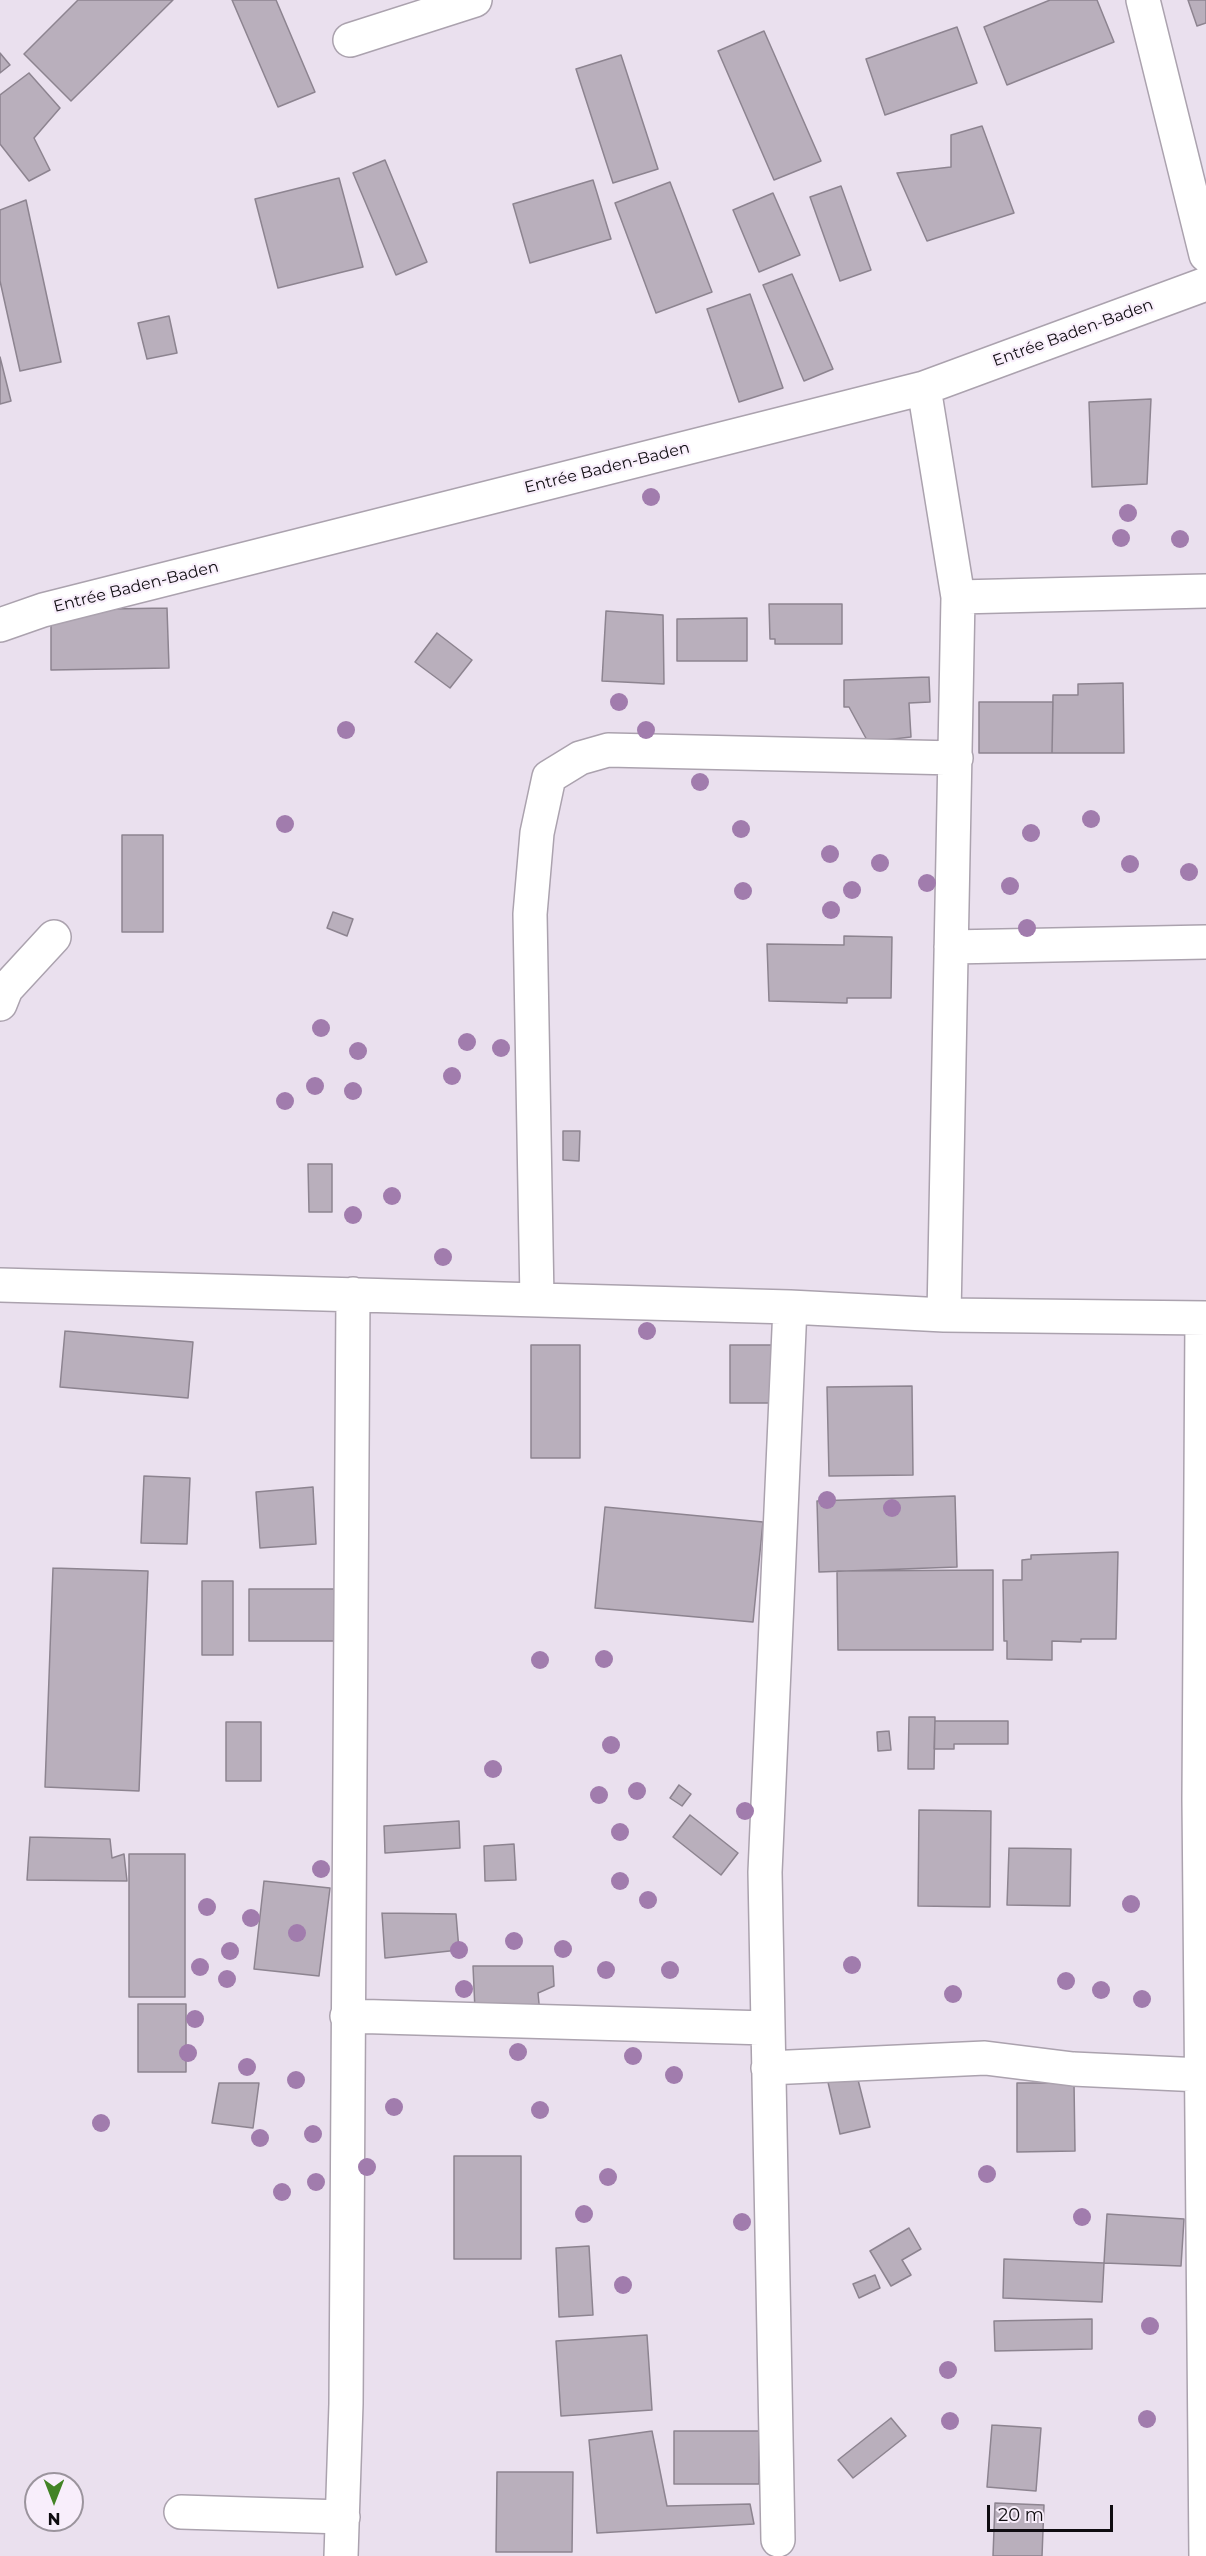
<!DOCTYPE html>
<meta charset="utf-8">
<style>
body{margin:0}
#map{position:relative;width:1206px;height:2556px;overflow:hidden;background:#eae0ee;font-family:Montserrat,sans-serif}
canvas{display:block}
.north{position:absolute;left:24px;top:2472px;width:60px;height:60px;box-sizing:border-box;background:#f8eefb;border:2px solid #9b949d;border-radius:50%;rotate:180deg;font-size:16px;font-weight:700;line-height:24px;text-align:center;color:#0f0c10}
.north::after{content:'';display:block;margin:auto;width:21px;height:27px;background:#428325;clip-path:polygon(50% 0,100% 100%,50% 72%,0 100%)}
.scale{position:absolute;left:987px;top:2505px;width:126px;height:27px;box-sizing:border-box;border:3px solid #0f0c10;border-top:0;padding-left:8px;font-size:18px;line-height:21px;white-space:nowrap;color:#0f0c10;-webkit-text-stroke:4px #f8eefb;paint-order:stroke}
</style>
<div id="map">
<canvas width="1206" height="2556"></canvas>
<div class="north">N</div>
<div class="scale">20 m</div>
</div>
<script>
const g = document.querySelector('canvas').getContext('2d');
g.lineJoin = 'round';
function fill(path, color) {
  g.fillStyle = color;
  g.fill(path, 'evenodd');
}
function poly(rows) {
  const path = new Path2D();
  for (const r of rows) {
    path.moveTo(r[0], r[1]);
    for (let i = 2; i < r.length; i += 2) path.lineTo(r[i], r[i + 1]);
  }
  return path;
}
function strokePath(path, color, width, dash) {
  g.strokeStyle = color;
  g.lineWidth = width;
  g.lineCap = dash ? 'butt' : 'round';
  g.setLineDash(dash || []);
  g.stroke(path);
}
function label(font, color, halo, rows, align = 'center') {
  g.font = font + ' Montserrat,sans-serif';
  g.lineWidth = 4.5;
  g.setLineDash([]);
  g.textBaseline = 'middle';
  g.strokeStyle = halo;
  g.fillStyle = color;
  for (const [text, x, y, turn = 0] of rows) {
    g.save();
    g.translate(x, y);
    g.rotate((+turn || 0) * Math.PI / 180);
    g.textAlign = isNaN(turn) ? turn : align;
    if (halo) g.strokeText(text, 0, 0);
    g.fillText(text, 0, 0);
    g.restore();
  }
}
const building = poly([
 [78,0,173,0,71,101,24,54,78,0],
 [232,0,276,0,315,92,278,107,232,0],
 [1050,0,1097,0,1114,42,1007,85,984,27,1050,0],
 [1188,0,1206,0,1206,23,1197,26,1188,0],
 [957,27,977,83,885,115,866,59,957,27],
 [764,31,821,161,774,180,718,51,764,31],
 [0,53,10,65,0,73,0,53],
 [621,55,658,169,613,183,576,69,621,55],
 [29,73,60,108,34,138,50,170,29,181,0,144,0,95,29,73],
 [982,126,1014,213,927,241,897,173,951,167,951,135,982,126],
 [385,160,427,262,396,275,353,173,385,160],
 [339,178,363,267,278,288,255,199,339,178],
 [593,180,611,239,530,263,513,204,593,180],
 [670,182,712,292,656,313,615,203,670,182],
 [841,186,871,270,840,281,810,197,841,186],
 [773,193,800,255,759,272,733,210,773,193],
 [26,200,61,362,20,371,0,281,0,210,26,200],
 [792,274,833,369,804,381,763,285,792,274],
 [750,294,783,388,739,402,707,309,750,294],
 [169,316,177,353,147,359,138,323,169,316],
 [0,357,11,401,0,404,0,357],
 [1151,399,1147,484,1092,487,1089,402,1151,399],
 [769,604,842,604,842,644,775,644,775,639,770,639,769,604],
 [167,608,169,668,51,670,51,610,167,608],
 [606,611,663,615,664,684,602,681,606,611],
 [747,618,747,661,677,661,677,619,747,618],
 [437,633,472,660,450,688,415,662,437,633],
 [929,677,930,702,909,703,911,737,868,742,849,707,844,707,844,680,929,677],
 [1123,683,1124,753,1052,753,1053,695,1078,695,1078,684,1123,683],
 [979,702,1053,702,1052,753,979,753,979,702],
 [122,835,163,835,163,932,122,932,122,835],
 [333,912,353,919,347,936,327,928,333,912],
 [844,936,892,937,891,998,847,998,847,1003,769,1001,767,944,844,945,844,936],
 [563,1131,580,1131,579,1161,563,1160,563,1131],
 [308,1164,332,1164,332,1212,309,1212,308,1164],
 [65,1331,193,1342,188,1398,60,1387,65,1331],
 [531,1345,580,1345,580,1458,531,1458,531,1345],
 [730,1345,779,1345,779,1403,730,1403,730,1345],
 [912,1386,913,1475,829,1476,827,1387,912,1386],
 [144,1476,190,1478,187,1544,141,1543,144,1476],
 [313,1487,316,1544,260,1548,256,1492,313,1487],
 [955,1496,957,1567,819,1572,817,1501,955,1496],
 [605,1507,763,1522,753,1622,595,1608,605,1507],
 [1118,1552,1116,1639,1081,1639,1081,1642,1052,1641,1052,1660,1007,1659,1007,1641,1004,1641,1003,1580,1022,1580,1022,1560,1031,1559,1031,1555,1118,1552],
 [53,1568,148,1571,139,1791,45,1787,53,1568],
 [993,1570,993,1650,838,1650,837,1571,993,1570],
 [202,1581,233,1581,233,1655,202,1655,202,1581],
 [249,1589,335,1589,335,1641,249,1641,249,1589],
 [909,1717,935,1717,934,1769,908,1769,909,1717],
 [935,1721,1008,1721,1008,1744,954,1744,954,1749,934,1749,935,1721],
 [226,1722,261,1722,261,1781,226,1781,226,1722],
 [889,1731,891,1750,878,1751,877,1732,889,1731],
 [679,1785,691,1794,682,1806,670,1798,679,1785],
 [919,1810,991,1811,990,1907,918,1906,919,1810],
 [690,1815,738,1853,721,1875,673,1837,690,1815],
 [459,1821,460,1848,385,1853,384,1826,459,1821],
 [30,1837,110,1839,112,1858,124,1854,127,1881,27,1880,30,1837],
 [514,1844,516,1880,485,1881,484,1846,514,1844],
 [1009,1848,1071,1849,1070,1906,1007,1905,1009,1848],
 [129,1854,185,1854,185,1997,129,1997,129,1854],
 [264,1881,330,1888,319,1976,254,1969,264,1881],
 [382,1913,456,1914,459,1950,385,1958,382,1913],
 [473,1966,553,1966,554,1986,538,1993,542,2035,476,2032,473,1966],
 [138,2004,186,2004,186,2072,138,2072,138,2004],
 [856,2072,870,2127,840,2134,827,2078,856,2072],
 [219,2083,259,2083,253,2128,212,2123,219,2083],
 [1017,2083,1074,2083,1075,2151,1017,2152,1017,2083],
 [454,2156,521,2156,521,2259,454,2259,454,2156],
 [1107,2214,1184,2219,1181,2266,1104,2263,1107,2214],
 [909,2228,921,2249,902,2260,911,2275,891,2286,870,2251,909,2228],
 [589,2246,593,2315,559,2317,556,2248,589,2246],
 [1004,2259,1104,2263,1102,2302,1003,2298,1004,2259],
 [875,2275,880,2288,859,2298,853,2284,875,2275],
 [1092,2319,1092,2349,995,2351,994,2321,1092,2319],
 [647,2335,652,2410,561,2416,556,2341,647,2335],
 [891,2418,906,2436,853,2478,838,2460,891,2418],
 [992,2425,1041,2428,1036,2491,987,2487,992,2425],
 [652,2431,667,2506,750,2504,754,2524,597,2533,589,2440,652,2431],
 [674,2431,759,2431,759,2484,674,2484,674,2431],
 [497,2472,573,2472,572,2552,496,2552,497,2472],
 [995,2503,1044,2505,1042,2556,993,2556,995,2503]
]);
fill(building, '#b9afbc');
strokePath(building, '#8d8490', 1.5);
const minor = poly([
 [1143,0,1206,255],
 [350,40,475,0],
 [924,388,958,597,944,1315],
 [958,597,1206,591],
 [0,625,43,610,924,388,1206,284],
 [951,947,1206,942],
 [0,1004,6,989,54,937],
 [0,1285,790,1307,944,1315,1206,1318],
 [537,1300,530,914,537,833,549,777,580,758,608,750,956,758],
 [1202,1318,1199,1799,1206,2556],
 [347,2016,767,2028],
 [768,2068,985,2058,1073,2069,1201,2075],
 [181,2512,343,2517],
 [778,2540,765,1872,790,1307],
 [341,2556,346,2404,353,1294]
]);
strokePath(minor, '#aba2ae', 36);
strokePath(minor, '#fff', 33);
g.fillStyle = '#a17cad';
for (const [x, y] of [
 [651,497],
 [1128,513],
 [1121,538],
 [1180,539],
 [619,702],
 [346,730],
 [646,730],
 [700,782],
 [1091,819],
 [285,824],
 [741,829],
 [1031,833],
 [830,854],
 [880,863],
 [1130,864],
 [1189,872],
 [927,883],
 [1010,886],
 [852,890],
 [743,891],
 [831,910],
 [1027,928],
 [321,1028],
 [467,1042],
 [501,1048],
 [358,1051],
 [452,1076],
 [315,1086],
 [353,1091],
 [285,1101],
 [392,1196],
 [353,1215],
 [443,1257],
 [647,1331],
 [827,1500],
 [892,1508],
 [604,1659],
 [540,1660],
 [611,1745],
 [493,1769],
 [637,1791],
 [599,1795],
 [745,1811],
 [620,1832],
 [321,1869],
 [620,1881],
 [648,1900],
 [1131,1904],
 [207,1907],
 [251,1918],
 [297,1933],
 [514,1941],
 [563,1949],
 [459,1950],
 [230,1951],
 [852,1965],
 [200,1967],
 [606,1970],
 [670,1970],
 [227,1979],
 [1066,1981],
 [464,1989],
 [1101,1990],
 [953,1994],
 [1142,1999],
 [195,2019],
 [518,2052],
 [188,2053],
 [633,2056],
 [247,2067],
 [674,2075],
 [296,2080],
 [394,2107],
 [540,2110],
 [101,2123],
 [313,2134],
 [260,2138],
 [367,2167],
 [987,2174],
 [608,2177],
 [316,2182],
 [282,2192],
 [584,2214],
 [1082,2217],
 [742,2222],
 [623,2285],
 [1150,2326],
 [948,2370],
 [1147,2419],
 [950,2421]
]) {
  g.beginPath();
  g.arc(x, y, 9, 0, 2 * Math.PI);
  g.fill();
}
label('16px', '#0f0c10', '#f8eefb', [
 ["Entrée Baden-Baden",1073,333,-20],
 ["Entrée Baden-Baden",607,468,-14],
 ["Entrée Baden-Baden",136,587,-14]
]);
</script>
